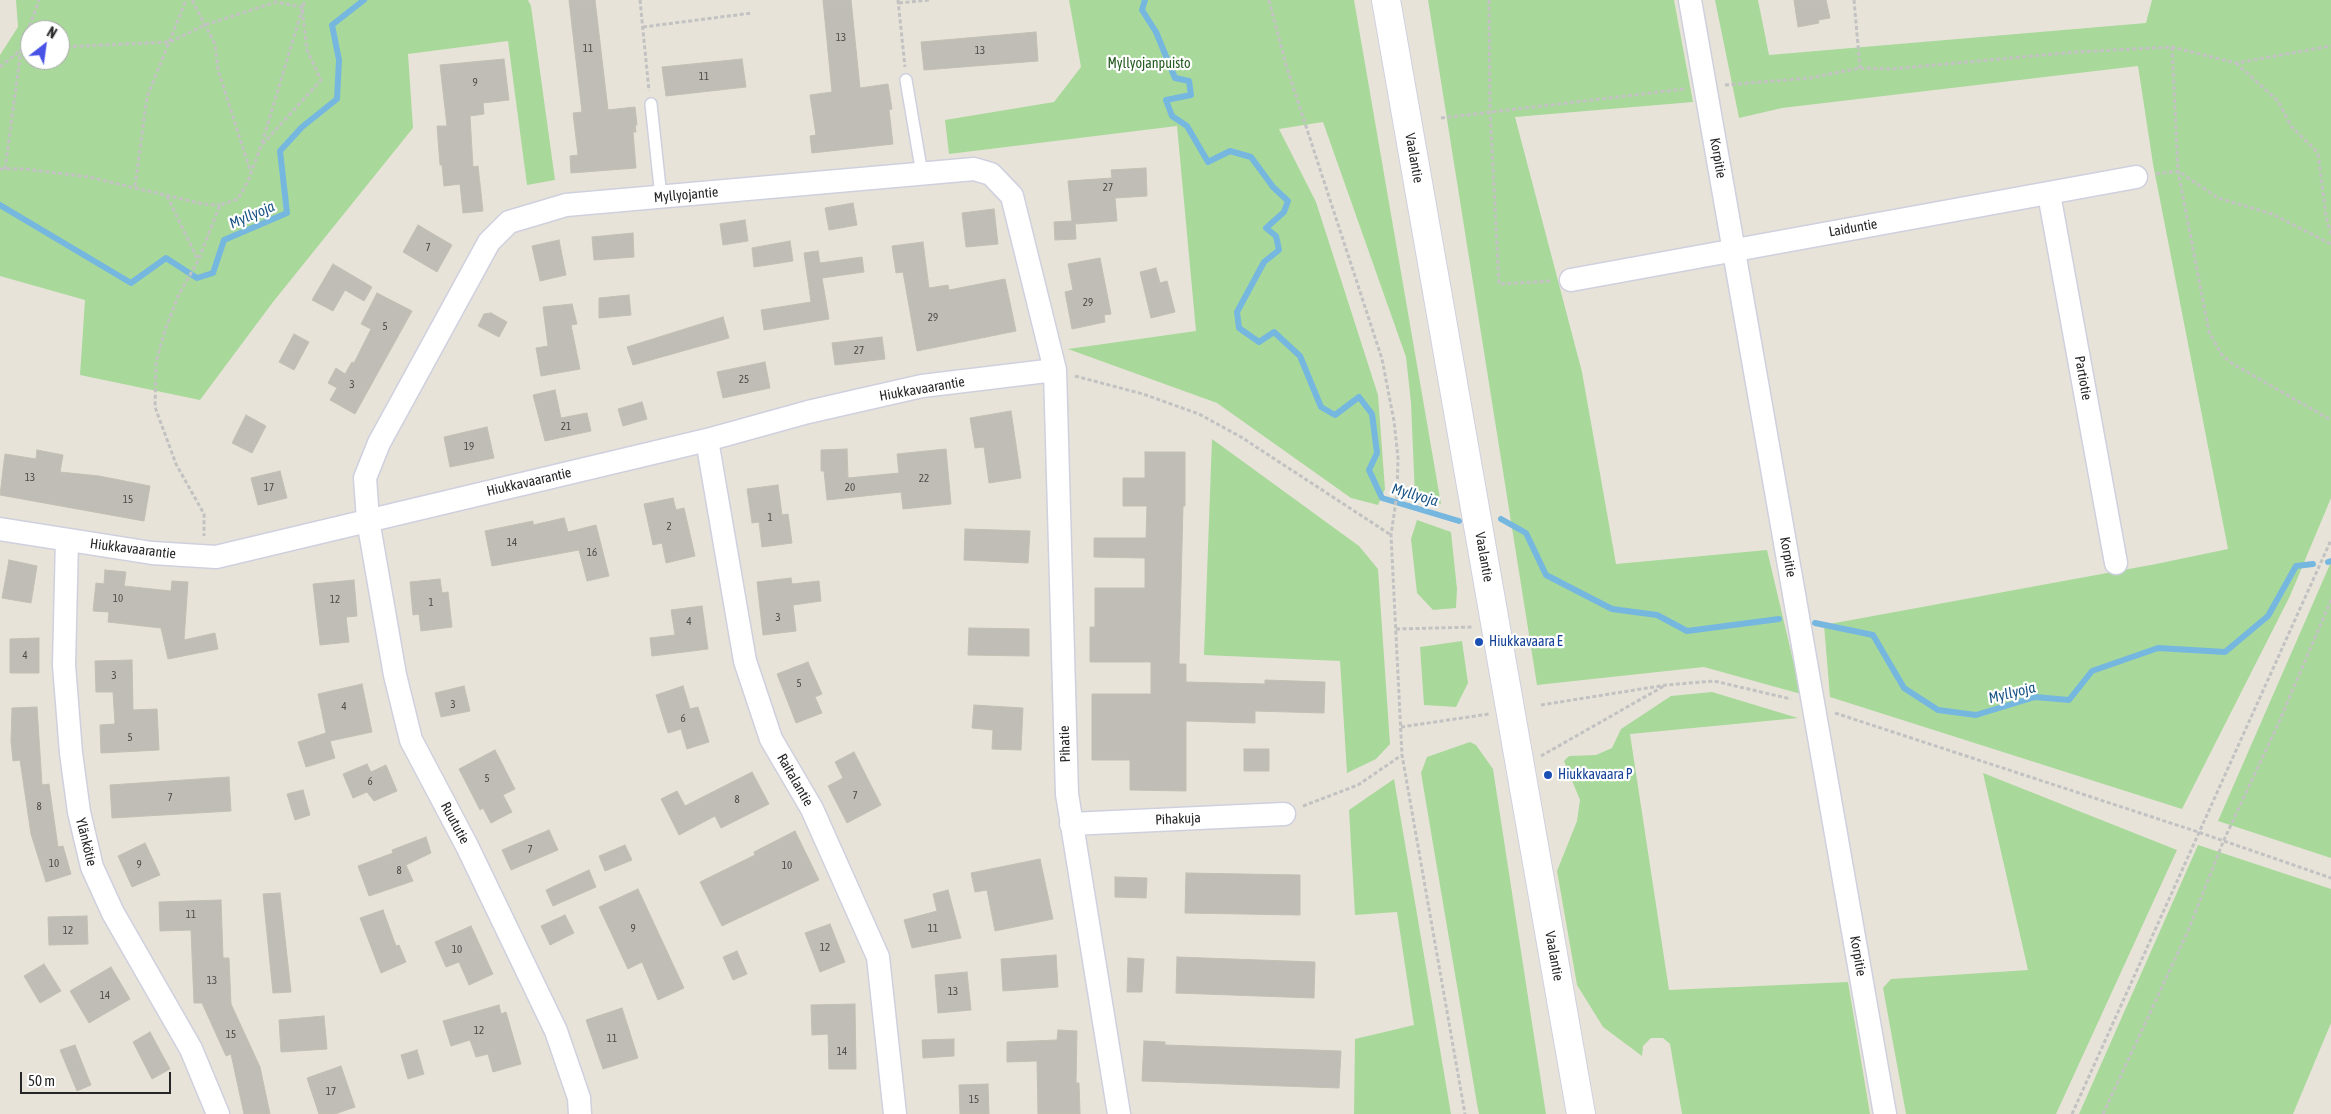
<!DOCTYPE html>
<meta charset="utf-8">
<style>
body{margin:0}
#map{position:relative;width:2331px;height:1114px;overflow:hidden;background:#e8e3d9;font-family:"Asap Condensed",sans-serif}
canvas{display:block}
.north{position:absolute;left:20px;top:20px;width:50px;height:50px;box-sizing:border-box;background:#fff;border:1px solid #a8a8a8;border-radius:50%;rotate:30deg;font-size:14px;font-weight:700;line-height:20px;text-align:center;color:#262626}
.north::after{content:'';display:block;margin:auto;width:18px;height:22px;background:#4853e5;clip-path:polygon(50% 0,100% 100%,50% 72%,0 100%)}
.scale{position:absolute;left:20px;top:1072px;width:151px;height:22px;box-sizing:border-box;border:2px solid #262626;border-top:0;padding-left:6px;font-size:15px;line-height:18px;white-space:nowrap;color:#262626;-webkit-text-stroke:4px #fff;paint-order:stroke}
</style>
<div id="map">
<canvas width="2331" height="1114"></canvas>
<div class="north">N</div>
<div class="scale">50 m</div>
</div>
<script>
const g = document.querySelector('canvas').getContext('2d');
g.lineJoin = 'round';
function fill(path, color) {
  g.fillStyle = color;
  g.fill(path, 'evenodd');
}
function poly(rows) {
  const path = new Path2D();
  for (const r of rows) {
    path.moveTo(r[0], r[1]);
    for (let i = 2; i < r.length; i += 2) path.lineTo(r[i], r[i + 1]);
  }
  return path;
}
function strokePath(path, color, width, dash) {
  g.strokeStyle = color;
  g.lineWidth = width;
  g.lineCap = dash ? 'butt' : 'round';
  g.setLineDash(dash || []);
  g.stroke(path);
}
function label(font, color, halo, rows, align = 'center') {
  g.font = font + ' "Asap Condensed",sans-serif';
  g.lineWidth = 4.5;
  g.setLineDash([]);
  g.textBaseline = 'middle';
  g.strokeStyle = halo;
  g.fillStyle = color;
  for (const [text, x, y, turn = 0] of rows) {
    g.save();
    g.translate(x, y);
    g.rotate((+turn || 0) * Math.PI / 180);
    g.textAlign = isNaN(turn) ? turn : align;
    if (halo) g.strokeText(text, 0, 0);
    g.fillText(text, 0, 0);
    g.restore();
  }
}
fill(poly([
 [16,0,528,0,531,6,555,180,527,185,508,41,408,54,413,128,273,302,200,400,80,375,85,300,0,276,0,55,18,27],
 [30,30,60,30,60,60,30,60],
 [1069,0,1354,0,1441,504,1415,497,1411,403,1406,357,1323,122,1279,129,1316,202,1378,395,1385,489,1378,505,1351,498,1217,403,1068,349,1196,331,1177,126,949,154,945,120,1054,102,1081,67],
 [1428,0,1674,0,1693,102,1515,117,1582,372,1616,564,1767,550,1801,694,1704,667,1537,685],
 [1715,0,1758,0,1769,55,2146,23,2152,0,2331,0,2331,498,2290,596,2182,809,1830,697,1824,625,2156,564,2228,549,2153,164,2138,66,1782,108,1739,118],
 [1212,439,1359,546,1378,569,1390,744,1376,759,1347,773,1340,661,1204,655],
 [1417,520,1451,532,1457,589,1456,608,1433,610,1417,593,1411,539],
 [2331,562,2331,858,2218,821],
 [1462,641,1468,683,1456,707,1424,705,1420,647],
 [1712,692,1798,718,1630,734,1669,990,1848,982,1870,1114,1682,1114,1670,1044,1663,1038,1651,1038,1643,1046,1642,1056,1603,1027,1577,985,1557,871,1577,821,1580,800,1564,761,1569,756,1596,755,1612,748,1621,729,1671,696],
 [1470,742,1476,745,1493,769,1546,1114,1479,1114,1477,1104,1421,773,1427,757],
 [1983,773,2177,850,2056,1114,1906,1114,1883,988,1891,979,2028,970],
 [1394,779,1451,1114,1354,1114,1355,1039,1414,1025,1397,912,1355,915,1349,810],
 [2198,845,2331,889,2331,1023,2293,1114,2079,1114]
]), '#a8d99a');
strokePath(poly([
 [1145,0,1142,10,1156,32,1175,78,1189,81,1191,95,1166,100,1172,116,1187,126,1208,162,1230,151,1251,157,1273,187,1288,201,1284,212,1266,228,1276,236,1279,250,1264,262,1237,312,1239,328,1259,342,1274,332,1300,356,1321,407,1335,415,1359,397,1372,414,1377,453,1369,470,1382,498,1459,521],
 [0,205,131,283,166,258,197,278,213,273,224,240,287,213,280,151,302,127,337,99,339,60,332,25,364,0],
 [1501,519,1526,533,1546,575,1612,609,1657,615,1687,631,1779,619],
 [2328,562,2331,561],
 [1815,623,1873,635,1904,688,1938,710,1976,715,2035,697,2069,700,2092,671,2158,648,2225,652,2268,616,2296,566,2313,564]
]), '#76b7e0', 6);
const building = poly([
 [569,0,595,0,608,110,635,107,637,125,635,125,636,132,633,132,636,168,571,173,570,156,578,155,573,113,582,112,569,0],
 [823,0,851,0,860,88,888,84,892,109,889,110,893,144,812,153,810,136,816,135,810,95,832,92,823,0],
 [1794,0,1826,0,1830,18,1818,20,1819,23,1798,27,1794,0],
 [1036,32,1038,61,924,70,921,42,1036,32],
 [504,59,509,100,483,103,484,114,470,116,473,167,478,166,483,211,463,213,460,184,444,186,442,165,440,165,437,126,447,126,440,65,504,59],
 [742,59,746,87,666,96,662,67,742,59],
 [1146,168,1147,196,1115,198,1117,221,1075,224,1076,239,1055,240,1054,222,1072,221,1068,181,1112,178,1111,170,1146,168],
 [853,203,857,225,829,230,825,208,853,203],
 [994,209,998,244,966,247,962,213,994,209],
 [745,220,748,241,723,245,720,224,745,220],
 [418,225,452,245,437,272,403,252,418,225],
 [633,233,634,257,594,260,592,237,633,233],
 [559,240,566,275,540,281,532,246,559,240],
 [790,241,793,261,754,267,752,248,790,241],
 [923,242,929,288,948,285,949,290,1005,279,1016,331,917,351,903,272,896,273,892,246,923,242],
 [818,251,820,263,862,257,864,272,822,278,829,319,764,330,761,310,811,302,804,253,818,251],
 [1100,258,1111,314,1104,315,1105,322,1072,329,1065,292,1073,290,1068,264,1100,258],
 [333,264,372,287,364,301,345,290,333,311,312,300,333,264],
 [1156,268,1160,283,1167,281,1175,312,1151,318,1140,272,1156,268],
 [377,293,412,311,355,414,330,400,337,388,328,383,336,368,345,374,352,362,354,363,371,329,361,324,377,293],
 [629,295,631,315,599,318,599,298,629,295],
 [572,304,577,324,571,325,580,369,541,376,536,348,548,346,543,307,572,304],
 [491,313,507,322,499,337,478,326,484,314,491,313],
 [723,317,729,338,633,365,627,347,723,317],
 [294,334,309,342,294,370,279,362,294,334],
 [882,337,885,359,835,365,832,343,882,337],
 [765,362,770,388,723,398,717,372,765,362],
 [555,390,561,418,587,413,591,431,545,441,533,395,555,390],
 [642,402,647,419,623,426,618,409,642,402],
 [1011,411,1021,478,989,483,984,447,975,448,970,418,1011,411],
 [246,415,266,426,252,453,232,443,246,415],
 [487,427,494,458,450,467,444,437,487,427],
 [847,449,848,478,899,473,897,454,946,449,951,504,903,509,901,492,827,500,824,471,821,471,821,450,847,449],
 [37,450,63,455,60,472,99,476,150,486,144,521,0,495,5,454,36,459,37,450],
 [1145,452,1185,452,1185,506,1183,506,1179,664,1186,664,1186,682,1265,684,1265,680,1325,682,1324,713,1255,711,1255,723,1186,721,1186,791,1130,790,1130,760,1092,760,1092,694,1151,694,1151,662,1090,662,1090,627,1095,627,1095,588,1145,588,1145,558,1094,557,1094,538,1146,538,1147,506,1123,506,1123,478,1145,478,1145,452],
 [280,471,287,498,258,505,251,478,280,471],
 [778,485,782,515,788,514,792,543,762,547,759,522,752,523,747,489,778,485],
 [673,498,676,510,684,508,695,556,666,563,662,543,653,545,644,504,673,498],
 [564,518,568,532,596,525,609,576,587,581,579,550,492,566,485,531,533,521,533,525,564,518],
 [965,529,1030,531,1028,563,964,560,965,529],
 [9,560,37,566,31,603,2,598,9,560],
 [105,570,126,572,124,586,171,591,172,581,188,582,184,640,215,633,218,649,168,659,161,628,108,622,109,612,93,611,96,583,104,584,105,570],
 [791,578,792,584,819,581,821,601,793,605,796,631,763,635,757,582,791,578],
 [440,579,442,593,448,592,452,627,421,631,419,614,413,615,410,582,440,579],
 [354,580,357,616,346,617,349,642,320,645,313,584,354,580],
 [702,606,708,649,652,656,650,638,675,635,671,610,702,606],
 [969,628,1029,629,1029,656,968,655,969,628],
 [39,638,39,673,10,673,10,639,39,638],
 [132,660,133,710,157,709,159,750,101,753,100,725,115,724,113,692,96,692,95,661,132,660],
 [808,662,822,694,815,697,822,713,796,723,777,674,808,662],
 [362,684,372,732,330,741,335,758,306,767,298,742,326,733,318,694,362,684],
 [464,686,470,711,441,717,435,693,464,686],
 [683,686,690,709,698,707,709,742,687,749,681,729,668,733,656,695,683,686],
 [974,705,1023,708,1021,750,992,749,993,730,972,728,974,705],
 [37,707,42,785,49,784,58,847,63,846,71,874,46,882,31,834,20,760,13,761,11,741,12,708,37,707],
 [1244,749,1269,749,1269,771,1244,771,1244,749],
 [495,750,515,789,503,795,512,812,491,823,483,808,480,810,459,769,495,750],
 [854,752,881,805,847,823,828,786,843,778,835,762,854,752],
 [367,764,371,772,386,765,397,791,374,801,367,792,353,798,343,774,367,764],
 [752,772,769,804,721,828,715,816,679,835,661,799,677,791,685,806,752,772],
 [229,777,231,811,112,818,110,785,229,777],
 [303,790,310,815,295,820,287,794,303,790],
 [549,830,558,850,511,870,502,850,549,830],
 [795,831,819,880,722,926,700,882,755,855,754,852,795,831],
 [426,837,431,853,406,865,413,881,369,896,358,866,393,853,392,850,426,837],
 [145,843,160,875,132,887,118,856,145,843],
 [625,845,632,860,605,871,599,856,625,845],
 [1040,859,1053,919,995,931,987,890,975,892,971,873,1040,859],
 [589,870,596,887,553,906,546,890,589,870],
 [1186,873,1300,875,1300,915,1185,913,1186,873],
 [1115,877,1147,878,1146,898,1115,897,1115,877],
 [638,889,684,988,658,1000,642,962,628,969,599,907,638,889],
 [948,890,961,938,912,948,904,920,937,911,933,894,948,890],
 [280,893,291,992,273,993,263,894,280,893],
 [221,900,223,958,229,958,231,1004,260,1067,270,1114,244,1114,231,1054,226,1056,202,1003,194,1003,191,930,160,931,159,902,221,900],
 [383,910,396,946,399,945,406,962,381,973,360,918,383,910],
 [565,915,574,933,550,945,541,926,565,915],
 [87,916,88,944,49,945,48,917,87,916],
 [830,924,845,962,820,972,805,933,830,924],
 [471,926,493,974,469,985,459,962,446,967,435,942,471,926],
 [737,951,747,974,733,980,723,957,737,951],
 [1056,955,1058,987,1003,991,1001,959,1056,955],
 [1177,957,1315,962,1314,998,1176,993,1177,957],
 [1128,958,1144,959,1142,992,1127,992,1128,958],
 [44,964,61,991,40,1003,24,976,44,964],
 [111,967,130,999,89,1023,70,991,111,967],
 [967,972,971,1010,938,1013,935,975,967,972],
 [855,1004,856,1069,829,1069,828,1034,812,1035,811,1005,855,1004],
 [499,1005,501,1014,506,1012,521,1064,493,1072,488,1054,476,1057,470,1040,451,1046,443,1021,499,1005],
 [622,1008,638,1058,603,1069,586,1020,622,1008],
 [324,1016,327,1049,281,1052,279,1020,324,1016],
 [1058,1030,1077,1031,1076,1083,1079,1083,1080,1114,1038,1114,1037,1061,1007,1062,1007,1042,1057,1040,1058,1030],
 [150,1032,170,1069,152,1079,133,1042,150,1032],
 [954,1039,954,1056,923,1058,922,1040,954,1039],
 [1144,1041,1165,1042,1165,1045,1341,1051,1339,1088,1142,1081,1144,1041],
 [75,1045,91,1085,77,1091,60,1050,75,1045],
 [417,1050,424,1074,408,1079,401,1055,417,1050],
 [341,1066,355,1107,335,1114,319,1114,307,1078,341,1066],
 [988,1084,989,1114,960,1114,959,1085,988,1084]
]);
fill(building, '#c0bdb6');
strokePath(building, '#c2bfb3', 1);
const service = poly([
 [906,80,922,174],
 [651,104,661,197]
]);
const minor = poly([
 [1690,0,1885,1114],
 [2049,194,2116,563],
 [1571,280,2136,177],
 [707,440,745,661,771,739,812,809,878,957,895,1114],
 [0,529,152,553,216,557,707,440,808,412,922,386,1055,370],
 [67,540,64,665,71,753,79,812,92,867,113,913,191,1049,218,1114],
 [1071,824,1284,814],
 [580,1114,579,1098,556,1031,467,846,411,740,395,675,368,520,365,478,379,443,489,242,509,222,566,205,974,169,991,174,1012,196,1055,370,1067,794,1119,1114]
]);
const tertiary = poly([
 [1386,0,1581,1114]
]);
strokePath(service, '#cfd0de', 14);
strokePath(minor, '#cfd0de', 25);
strokePath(tertiary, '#cfd0de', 30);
strokePath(poly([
 [192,0,215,44,218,70,251,173],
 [640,0,649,91],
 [898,0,905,67],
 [1269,0,1286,65,1382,359,1394,421,1398,458,1397,494,1391,535,1402,755,1465,1114],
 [1489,0,1490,111,1499,284,1552,281],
 [1854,0,1860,68],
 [899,3,930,0],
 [643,27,752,13],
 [60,47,170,42,205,25,276,2,302,7,307,50,321,80,261,146,248,181,238,199,220,205,198,261,179,294,165,330,156,362,155,407,176,464,204,514,204,536],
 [2172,47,2178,171,2209,332,2222,355,2233,364,2331,420],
 [2236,63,2278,101,2291,126,2318,153,2326,216,2331,235],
 [0,67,21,50,39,0],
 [1725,85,1810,78,1860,68,1892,69,2076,52,2172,47,2236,63,2331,46],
 [1441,118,1684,89],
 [262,143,305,0],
 [0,169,24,169,89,177,203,204,220,205],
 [5,169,21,50,30,49],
 [2156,174,2178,171,2218,198,2272,214,2331,244],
 [135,186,147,97,186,0],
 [167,196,198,260],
 [1075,376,1143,394,1199,414,1241,437,1391,535],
 [1396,629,1473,627],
 [1541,705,1666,685,1714,681,1791,699],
 [1835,713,2198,832,2331,878],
 [1401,727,1489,714],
 [1541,756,1664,686],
 [1303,806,1358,785,1402,755],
 [2072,1114,2331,540],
 [2103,1114,2188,931,2223,842,2279,722,2331,600]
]), '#c2c2c2', 3, [4, 2.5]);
strokePath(service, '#fff', 11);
strokePath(minor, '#fff', 22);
strokePath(tertiary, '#fff', 28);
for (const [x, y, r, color] of [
 [1479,642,5,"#1a4fb4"],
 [1548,775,5,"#1a4fb4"]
]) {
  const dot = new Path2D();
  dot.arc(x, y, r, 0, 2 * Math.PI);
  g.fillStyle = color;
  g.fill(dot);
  strokePath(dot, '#fff', 2);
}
label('11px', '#4c4c4a', null, [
 ["13",841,38],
 ["11",588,49],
 ["13",980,51],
 ["11",704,77],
 ["9",475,83],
 ["27",1108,188],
 ["7",428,248],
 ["29",1088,303],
 ["29",933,318],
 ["5",385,327],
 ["27",859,351],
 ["25",744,380],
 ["3",352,385],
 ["21",566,427],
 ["19",469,447],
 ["13",30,478],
 ["22",924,479],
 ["17",269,488],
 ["20",850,488],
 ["15",128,500],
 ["1",770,518],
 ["2",669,527],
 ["14",512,543],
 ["16",592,553],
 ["10",118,599],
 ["12",335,600],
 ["1",431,603],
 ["3",778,618],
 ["4",689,622],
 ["4",25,656],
 ["3",114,676],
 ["5",799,684],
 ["3",453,705],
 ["4",344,707],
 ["6",683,719],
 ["5",130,738],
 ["5",487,779],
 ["6",370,782],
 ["7",855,796],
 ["7",170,798],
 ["8",737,800],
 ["8",39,807],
 ["7",530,850],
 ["10",54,864],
 ["9",139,865],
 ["10",787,866],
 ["8",399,871],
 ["11",191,915],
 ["9",633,929],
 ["11",933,929],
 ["12",68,931],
 ["12",825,948],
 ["10",457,950],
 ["13",212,981],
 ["13",953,992],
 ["14",105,996],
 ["12",479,1031],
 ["15",231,1035],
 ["11",612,1039],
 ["14",842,1052],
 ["17",331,1092],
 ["15",974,1100]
]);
label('14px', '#255a20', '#fff', [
 ["Myllyojanpuisto",1149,64]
]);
label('14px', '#262626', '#fff', [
 ["Vaalantie",1414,158,80],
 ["Korpitie",1718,158,80],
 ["Myllyojantie",686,195,-5],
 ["Laiduntie",1853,228,-10],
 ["Partiotie",2083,378,80],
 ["Hiukkavaarantie",922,389,-10],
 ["Hiukkavaarantie",529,482,-13],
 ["Hiukkavaarantie",133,549,7],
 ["Vaalantie",1484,557,80],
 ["Korpitie",1788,557,80],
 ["Pihatie",1065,744,-92],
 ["Raitalantie",795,780,60],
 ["Pihakuja",1178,819,-3],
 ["Ruututie",455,823,62],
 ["Ylänkötie",86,842,76],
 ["Vaalantie",1554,956,80],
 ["Korpitie",1858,956,80]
]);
label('14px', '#164399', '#fff', [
 ["Hiukkavaara E",1489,642],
 ["Hiukkavaara P",1558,775]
], 'left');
label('italic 15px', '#1a5586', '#fff', [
 ["Myllyoja",252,215,-23],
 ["Myllyoja",1415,495,16],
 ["Myllyoja",2012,693,-14]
]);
</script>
